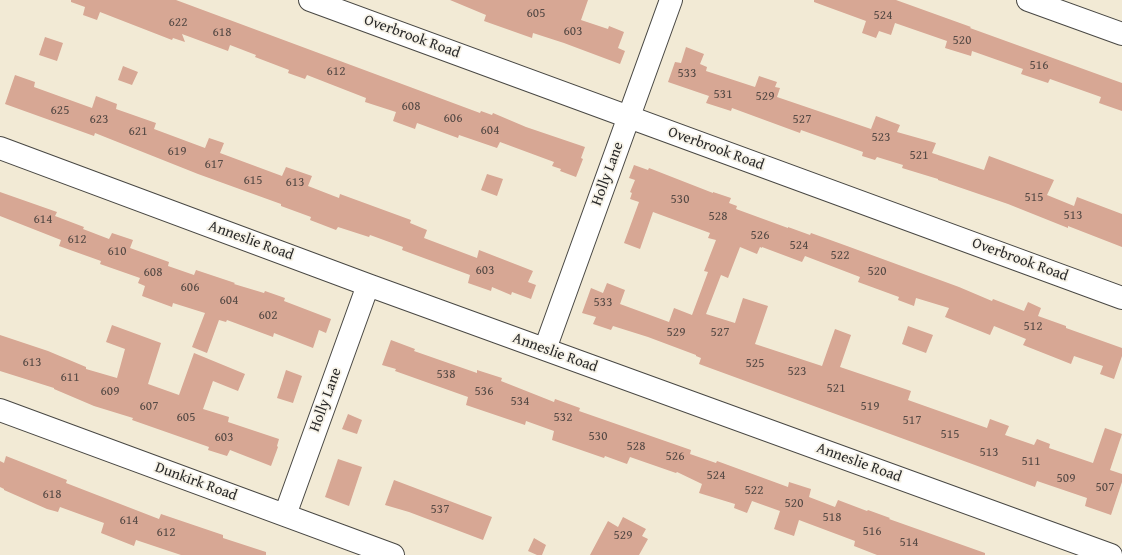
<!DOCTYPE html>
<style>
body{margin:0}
canvas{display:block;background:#f2ead5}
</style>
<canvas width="1122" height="555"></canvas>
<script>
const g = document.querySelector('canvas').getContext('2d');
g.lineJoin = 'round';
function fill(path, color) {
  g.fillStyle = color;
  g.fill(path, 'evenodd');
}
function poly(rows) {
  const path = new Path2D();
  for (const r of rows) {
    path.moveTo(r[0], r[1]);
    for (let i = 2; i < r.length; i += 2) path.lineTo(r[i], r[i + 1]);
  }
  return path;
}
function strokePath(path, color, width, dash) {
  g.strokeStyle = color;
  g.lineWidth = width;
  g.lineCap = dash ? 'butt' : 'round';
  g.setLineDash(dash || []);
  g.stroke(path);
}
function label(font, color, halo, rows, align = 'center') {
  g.font = font + ' "Gentium Book Plus",serif';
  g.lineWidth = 3.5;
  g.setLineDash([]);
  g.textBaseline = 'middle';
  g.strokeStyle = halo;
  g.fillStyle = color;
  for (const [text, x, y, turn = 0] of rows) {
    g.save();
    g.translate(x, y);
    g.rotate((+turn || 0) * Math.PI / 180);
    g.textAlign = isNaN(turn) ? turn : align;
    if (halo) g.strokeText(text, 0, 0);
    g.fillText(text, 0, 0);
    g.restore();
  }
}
fill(poly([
 [71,0,176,0,480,113,481,111,492,115,493,113,526,127,585,147,581,158,583,159,576,177,560,171,561,169,552,166,554,162,500,142,497,148,459,135,458,138,417,123,415,129,393,121,396,112,365,102,366,98,307,75,305,79,288,73,289,70,255,57,256,55,230,45,228,51,182,34,185,42,173,38,172,40,100,12,97,20,83,15,85,7,71,2],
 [450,0,588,0,581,20,608,29,609,26,624,32,618,48,625,51,620,64,564,43,533,33,532,38,484,21,486,15],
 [814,0,896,0,971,27,970,28,1122,83,1122,111,1099,103,1101,97,1050,79,1048,83,1021,74,1023,69,972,51,971,56,945,48,947,41,895,23,891,35,879,31,876,38,862,33,866,21,814,2],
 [45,37,63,43,57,61,39,55],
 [686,47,704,54,700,64,707,67,706,71,755,87,759,76,777,82,775,87,780,88,777,97,871,129,876,116,900,125,897,132,936,143,932,153,984,170,989,156,1054,180,1047,195,1074,206,1077,197,1122,214,1122,247,1068,226,1068,228,1008,204,938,180,938,179,902,168,903,165,877,157,875,160,862,156,863,152,835,142,801,130,800,133,732,108,731,111,706,103,709,96,668,82,675,62,681,63],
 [123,66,138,72,132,85,118,80],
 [15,75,35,82,34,87,92,108,96,96,117,104,116,109,156,123,154,129,205,148,209,138,224,143,220,153,282,176,286,167,312,176,308,186,339,198,340,194,411,220,410,223,427,230,424,238,477,258,479,250,533,271,528,282,536,285,531,299,512,292,511,295,492,287,491,291,468,283,470,275,402,250,403,247,370,235,369,237,338,227,336,230,310,220,311,217,281,206,281,204,198,174,95,133,94,136,5,104],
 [634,165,648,170,649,168,713,193,713,192,731,198,729,203,737,206,736,209,788,228,788,227,810,235,811,233,847,246,959,287,992,301,993,299,1024,311,1028,302,1041,308,1038,316,1066,326,1066,328,1122,348,1122,356,1114,379,1100,374,1103,366,1074,356,1071,364,1023,345,1026,339,994,326,990,335,945,317,949,308,916,298,914,306,898,300,899,297,858,282,860,277,805,256,802,262,762,247,762,248,760,247,757,254,740,247,728,278,721,275,706,314,735,323,743,298,768,306,755,344,822,366,835,329,851,335,840,367,911,391,908,400,987,428,990,419,1009,426,1005,435,1034,445,1037,439,1050,444,1049,448,1093,463,1105,428,1122,434,1110,470,1122,474,1122,482,1111,515,1085,506,1087,498,1037,481,1035,487,699,364,701,358,696,356,696,355,648,337,613,326,611,330,593,324,596,317,582,313,591,288,603,293,607,283,625,290,620,304,669,322,674,308,692,315,708,272,704,271,716,240,708,238,710,233,653,212,640,249,624,243,639,202,630,199,632,193,630,192,635,180,629,178],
 [487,174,503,179,497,196,481,190],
 [0,192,57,212,55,216,84,227,83,229,109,239,112,233,133,240,130,248,169,262,168,266,194,275,196,270,235,283,234,284,264,293,265,291,285,298,284,301,331,319,326,333,319,330,313,348,274,333,273,337,227,320,226,322,219,320,207,353,192,347,205,313,173,303,172,307,142,296,145,286,138,283,140,278,100,264,101,261,59,246,61,240,0,216],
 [112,325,161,343,148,384,179,395,194,353,245,374,238,391,213,381,203,409,229,417,228,422,279,439,277,446,278,447,271,466,230,450,227,456,208,450,209,447,132,420,133,418,94,406,54,389,54,388,0,371,0,335,48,351,86,367,86,369,117,378,125,349,106,342],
 [908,326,933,335,926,353,902,344],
 [391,340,415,349,414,351,477,373,477,370,502,378,501,381,554,402,555,399,580,408,579,411,691,450,690,454,716,463,717,461,788,487,789,482,811,489,809,497,835,507,838,500,867,511,868,510,890,518,889,519,985,553,985,555,877,555,854,546,855,541,799,520,794,536,774,529,780,511,752,501,747,513,734,508,735,504,699,493,702,484,677,472,676,473,630,457,627,464,605,456,604,458,552,440,554,431,526,421,525,425,466,405,468,397,395,371,396,369,382,365],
 [286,370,302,376,293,403,277,398],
 [348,414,362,420,357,434,342,429],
 [6,456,67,480,66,483,159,519,161,514,223,535,223,538,266,552,266,555,181,555,136,540,134,546,101,533,104,523,60,507,58,512,47,509,4,490,4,489,0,487,0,461,4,463],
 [338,459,362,467,349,506,325,497],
 [394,480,492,517,483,540,409,512,385,505],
 [623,517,646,529,642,536,648,539,639,555,590,555,608,521,618,527],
 [534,538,546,545,542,555,537,555,528,551]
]), '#d7a794');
const minor = poly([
 [310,0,1122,298],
 [1028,0,1122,34],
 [0,148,368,285,1111,555],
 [545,349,671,0],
 [0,410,393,555],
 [285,515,368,285]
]);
strokePath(minor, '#494844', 24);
strokePath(minor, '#fff', 22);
label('13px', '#564a45', null, [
 ["605",536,14],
 ["524",883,16],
 ["622",178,23],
 ["603",573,32],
 ["618",222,33],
 ["520",962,41],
 ["516",1039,66],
 ["612",336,72],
 ["533",687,74],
 ["531",723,95],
 ["529",765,97],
 ["608",411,107],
 ["625",60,111],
 ["606",453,119],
 ["623",99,120],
 ["527",802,120],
 ["604",490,131],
 ["621",138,132],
 ["523",881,138],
 ["619",177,152],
 ["521",919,156],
 ["617",214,165],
 ["615",253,181],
 ["613",295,183],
 ["515",1034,198],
 ["530",680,200],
 ["513",1073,216],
 ["528",718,217],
 ["614",43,220],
 ["526",760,236],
 ["612",77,240],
 ["524",799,246],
 ["610",117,252],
 ["522",840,256],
 ["603",485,271],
 ["520",877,272],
 ["608",153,273],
 ["606",190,288],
 ["604",229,301],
 ["533",603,303],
 ["602",268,316],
 ["512",1033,327],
 ["529",676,333],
 ["527",720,333],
 ["613",32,363],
 ["525",755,364],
 ["523",797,372],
 ["538",446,375],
 ["611",70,378],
 ["521",836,389],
 ["609",110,392],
 ["536",484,392],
 ["534",520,402],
 ["607",149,407],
 ["519",870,407],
 ["605",186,418],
 ["532",563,418],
 ["517",912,421],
 ["515",950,435],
 ["530",598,437],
 ["603",224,438],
 ["528",636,447],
 ["513",989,453],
 ["526",675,457],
 ["511",1031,462],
 ["524",716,476],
 ["509",1066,479],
 ["507",1105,488],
 ["522",754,491],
 ["618",52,495],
 ["520",794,504],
 ["537",440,510],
 ["518",832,518],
 ["614",129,521],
 ["516",872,532],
 ["612",166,533],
 ["529",623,536],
 ["514",909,543]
]);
label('15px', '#2b2b2b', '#f7f3e8', [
 ["Overbrook Road",412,37,20],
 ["Overbrook Road",716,149,20],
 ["Holly Lane",608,174,-70],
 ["Anneslie Road",251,241,20],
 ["Overbrook Road",1020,260,20],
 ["Anneslie Road",555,353,20],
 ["Holly Lane",326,400,-70],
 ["Anneslie Road",859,463,20],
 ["Dunkirk Road",196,482,20]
]);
</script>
